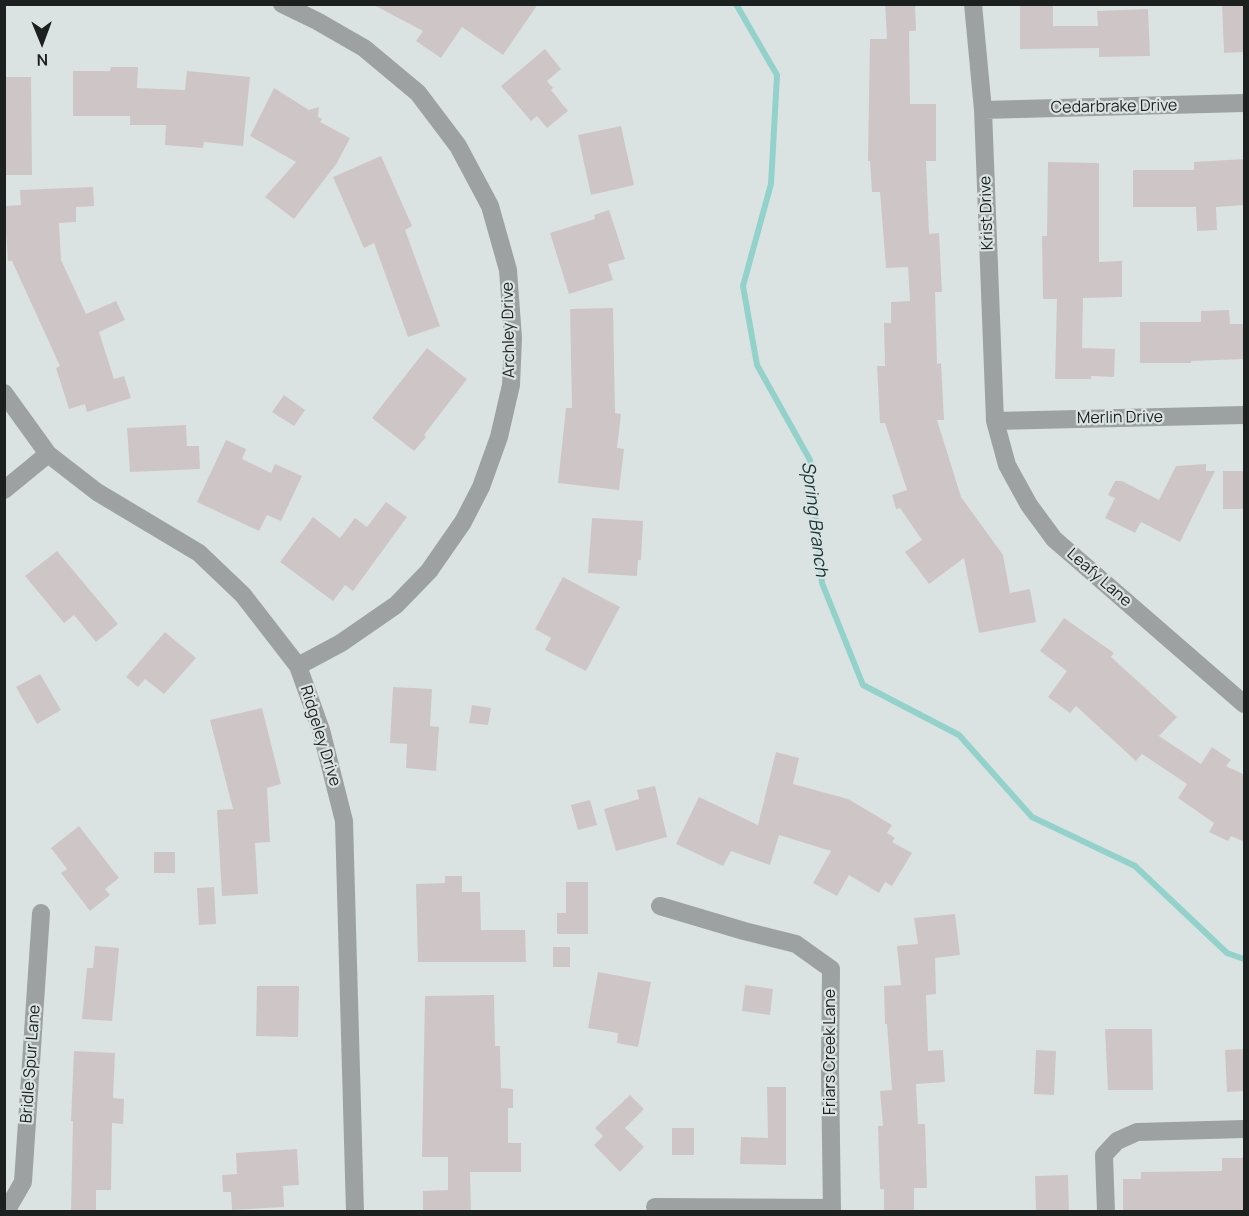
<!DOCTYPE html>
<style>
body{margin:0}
#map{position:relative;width:1249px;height:1216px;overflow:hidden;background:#dbe3e2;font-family:Manrope,sans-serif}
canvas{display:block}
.frame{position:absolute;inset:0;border:6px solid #1c201f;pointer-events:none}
.north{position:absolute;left:12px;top:12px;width:60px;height:60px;-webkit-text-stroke:4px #dbe3e2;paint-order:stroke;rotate:179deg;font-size:16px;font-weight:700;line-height:24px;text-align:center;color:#1c201f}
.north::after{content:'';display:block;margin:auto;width:21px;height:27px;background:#1c201f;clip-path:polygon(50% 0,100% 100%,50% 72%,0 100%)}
</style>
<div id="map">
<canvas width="1249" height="1216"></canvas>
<div class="frame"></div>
<div class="north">N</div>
</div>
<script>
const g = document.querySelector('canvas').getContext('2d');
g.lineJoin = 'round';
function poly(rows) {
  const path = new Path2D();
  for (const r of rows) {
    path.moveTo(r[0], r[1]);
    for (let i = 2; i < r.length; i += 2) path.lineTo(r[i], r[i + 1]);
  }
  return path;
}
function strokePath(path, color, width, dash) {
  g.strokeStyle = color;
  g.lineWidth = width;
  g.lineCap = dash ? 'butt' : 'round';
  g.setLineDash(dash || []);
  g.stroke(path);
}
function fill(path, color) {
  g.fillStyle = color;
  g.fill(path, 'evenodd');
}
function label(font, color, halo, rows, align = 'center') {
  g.font = font + ' Manrope,sans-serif';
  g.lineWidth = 4.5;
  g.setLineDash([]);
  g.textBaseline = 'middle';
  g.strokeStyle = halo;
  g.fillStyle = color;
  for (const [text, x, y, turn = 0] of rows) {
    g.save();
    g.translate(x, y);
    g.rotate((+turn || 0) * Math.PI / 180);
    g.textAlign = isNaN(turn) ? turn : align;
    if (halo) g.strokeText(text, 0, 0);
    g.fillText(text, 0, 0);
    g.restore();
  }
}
strokePath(poly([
 [736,4,777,75,771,184,743,286,757,365,810,460,822,583,863,685,959,735,1032,817,1135,866,1227,953,1244,959]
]), '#92d2cb', 6);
fill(poly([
 [372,4,538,4,503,55,462,27,441,58,416,41,423,31],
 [885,4,915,4,916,31,909,31,910,104,936,104,936,161,926,161,929,234,939,233,942,292,935,292,937,364,941,363,944,420,937,420,961,497,1003,555,1010,593,1030,589,1036,622,979,633,964,558,929,584,905,552,922,540,900,508,896,509,892,495,907,490,885,423,880,423,877,366,885,366,884,323,891,323,891,302,910,301,908,267,886,268,880,192,872,192,870,161,868,161,870,39,887,39],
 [1020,4,1053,4,1053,26,1098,26,1097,11,1148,9,1150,56,1099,57,1099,48,1020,49],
 [1222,4,1245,4,1245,52,1224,53],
 [545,49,561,69,547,81,553,88,551,90,568,111,547,128,537,116,531,121,501,86],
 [111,67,138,67,137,88,185,90,187,71,250,77,243,146,204,142,203,148,165,145,166,125,130,125,130,116,73,116,73,71,110,71],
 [4,77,31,77,32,175,4,175],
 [274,88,309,110,319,107,318,117,322,119,320,122,350,138,337,163,294,219,265,197,296,162,250,136],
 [621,126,634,185,591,195,578,135],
 [381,156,412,226,405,230,440,326,408,337,374,243,364,248,333,177],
 [1245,159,1245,205,1216,207,1217,230,1197,231,1196,207,1133,207,1133,170,1194,170,1194,162],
 [1048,162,1099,163,1099,262,1122,261,1122,297,1083,298,1082,348,1115,349,1114,377,1091,376,1091,379,1055,379,1057,299,1043,299,1042,236,1047,236],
 [93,187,94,206,76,207,76,222,59,223,61,260,86,314,116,301,125,320,99,332,114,379,124,376,131,398,87,412,85,404,69,409,56,368,60,366,12,261,8,261,4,206,21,205,20,190],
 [609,210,625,259,608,264,613,280,569,294,550,233,595,219,594,215],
 [613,308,615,413,621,414,617,448,624,449,619,490,558,483,566,408,572,408,570,309],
 [1229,310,1230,324,1245,324,1245,359,1191,361,1191,363,1140,363,1140,322,1201,322,1201,311],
 [427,348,467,379,424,435,426,437,414,451,372,418],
 [284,395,305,410,294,426,272,412],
 [186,425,187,446,199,446,200,469,130,472,127,428],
 [226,440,246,449,242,459,271,473,275,464,302,476,281,521,267,515,259,531,197,502],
 [1206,464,1206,471,1215,471,1180,542,1141,522,1135,533,1105,518,1115,498,1108,495,1115,481,1122,481,1159,500,1176,466],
 [1223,471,1245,471,1245,509,1223,509],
 [386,502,407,517,353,591,345,585,333,601,280,562,313,517,340,538,355,518,367,527],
 [592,518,643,521,641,560,638,560,637,576,588,573],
 [57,551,118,624,96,642,74,615,64,623,25,576],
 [563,577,620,607,586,671,545,650,551,638,535,629],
 [1064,618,1114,653,1111,657,1177,717,1159,736,1201,764,1212,747,1231,760,1226,766,1245,775,1245,842,1231,836,1228,841,1209,832,1214,823,1178,798,1187,784,1142,754,1136,761,1076,706,1070,713,1048,697,1067,671,1040,651],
 [165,632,196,658,164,694,145,679,138,687,126,677],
 [40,674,61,710,37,724,16,687],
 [393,687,432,689,430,726,439,727,436,771,406,768,407,744,390,743],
 [472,705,491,708,488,725,469,723],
 [262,708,281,784,267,788,270,842,255,843,258,894,222,896,217,810,233,809,210,720],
 [776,752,799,758,793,784,848,799,892,825,887,833,895,838,892,842,912,853,892,886,885,882,879,893,849,875,837,896,813,883,831,851,779,835,770,865,731,851,723,866,676,844,699,797,758,825],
 [655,786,667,837,616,851,604,809,639,799,637,790],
 [590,800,597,825,578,830,571,805],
 [79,826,119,878,105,889,110,895,90,911,61,873,67,869,51,848],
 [154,852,175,852,175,873,154,873],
 [445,876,462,876,462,892,480,892,481,930,525,930,526,962,418,962,416,884,445,883],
 [566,882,588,882,588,934,557,934,557,913,566,913],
 [214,887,216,924,199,925,197,888],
 [955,914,960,955,935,958,936,994,926,995,928,1051,943,1050,945,1082,916,1084,918,1124,925,1124,927,1188,914,1188,914,1212,884,1212,884,1189,880,1189,878,1126,883,1126,880,1091,892,1090,887,1024,885,1024,884,986,901,985,897,946,918,944,914,918],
 [95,946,119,948,112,1021,82,1019,87,968,93,968],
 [553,947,570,947,570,967,553,967],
 [598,972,651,982,638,1047,617,1043,618,1033,588,1028],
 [745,985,773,989,770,1015,742,1011],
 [257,986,299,986,298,1037,256,1036],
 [494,995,495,1046,500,1046,501,1088,513,1089,513,1108,508,1108,508,1143,521,1143,521,1172,470,1172,471,1212,423,1212,423,1191,448,1190,448,1157,422,1157,425,996],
 [1105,1029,1152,1029,1153,1090,1108,1090],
 [1245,1049,1245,1091,1227,1092,1225,1050],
 [1036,1050,1056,1051,1054,1095,1034,1094],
 [74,1051,115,1053,113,1098,124,1099,123,1124,112,1123,111,1190,96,1190,96,1212,71,1211,73,1121,71,1121],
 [767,1087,786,1087,786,1165,740,1164,741,1137,768,1138],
 [630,1095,644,1109,625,1128,644,1147,620,1172,594,1145,603,1136,595,1128],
 [672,1128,694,1128,694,1155,672,1155],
 [297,1149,299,1185,283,1186,284,1207,232,1210,231,1192,223,1192,222,1175,237,1174,236,1153],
 [1222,1158,1245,1158,1245,1212,1123,1212,1123,1179,1141,1179,1141,1172,1222,1171],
 [1068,1175,1069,1212,1036,1212,1035,1176]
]), '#cec6c6');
strokePath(poly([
 [282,4,317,21,364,48,418,93,458,146,490,206,508,270,513,338,511,385,499,437,481,487,463,522,429,571,396,605,341,643,298,666],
 [973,4,983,110,995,421,1007,465,1029,505,1054,539,1244,704],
 [983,110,1244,103],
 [4,393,48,454,97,492,199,553,243,595,298,666,321,730,344,821,355,1212],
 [995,421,1244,415],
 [4,490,48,454],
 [660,906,744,931,796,944,831,969,830,1069,832,1212],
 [655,1207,832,1208],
 [9,1212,8,1208,23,1182,41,913],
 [1106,1212,1104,1155,1117,1141,1137,1132,1244,1129]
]), '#9da1a1', 18);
label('16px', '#1c201f', '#dbe3e2', [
 ["Cedarbrake Drive",1114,107,-1],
 ["Krist Drive",987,213,-92],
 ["Archley Drive",509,330,-91],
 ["Merlin Drive",1120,418,-1],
 ["Leafy Lane",1099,578,41],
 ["Ridgeley Drive",320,736,73],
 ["Friars Creek Lane",831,1052,-90],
 ["Bridle Spur Lane",31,1064,-86]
]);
label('italic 18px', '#153633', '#dbe3e2', [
 ["Spring Branch",814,519,83]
]);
</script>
